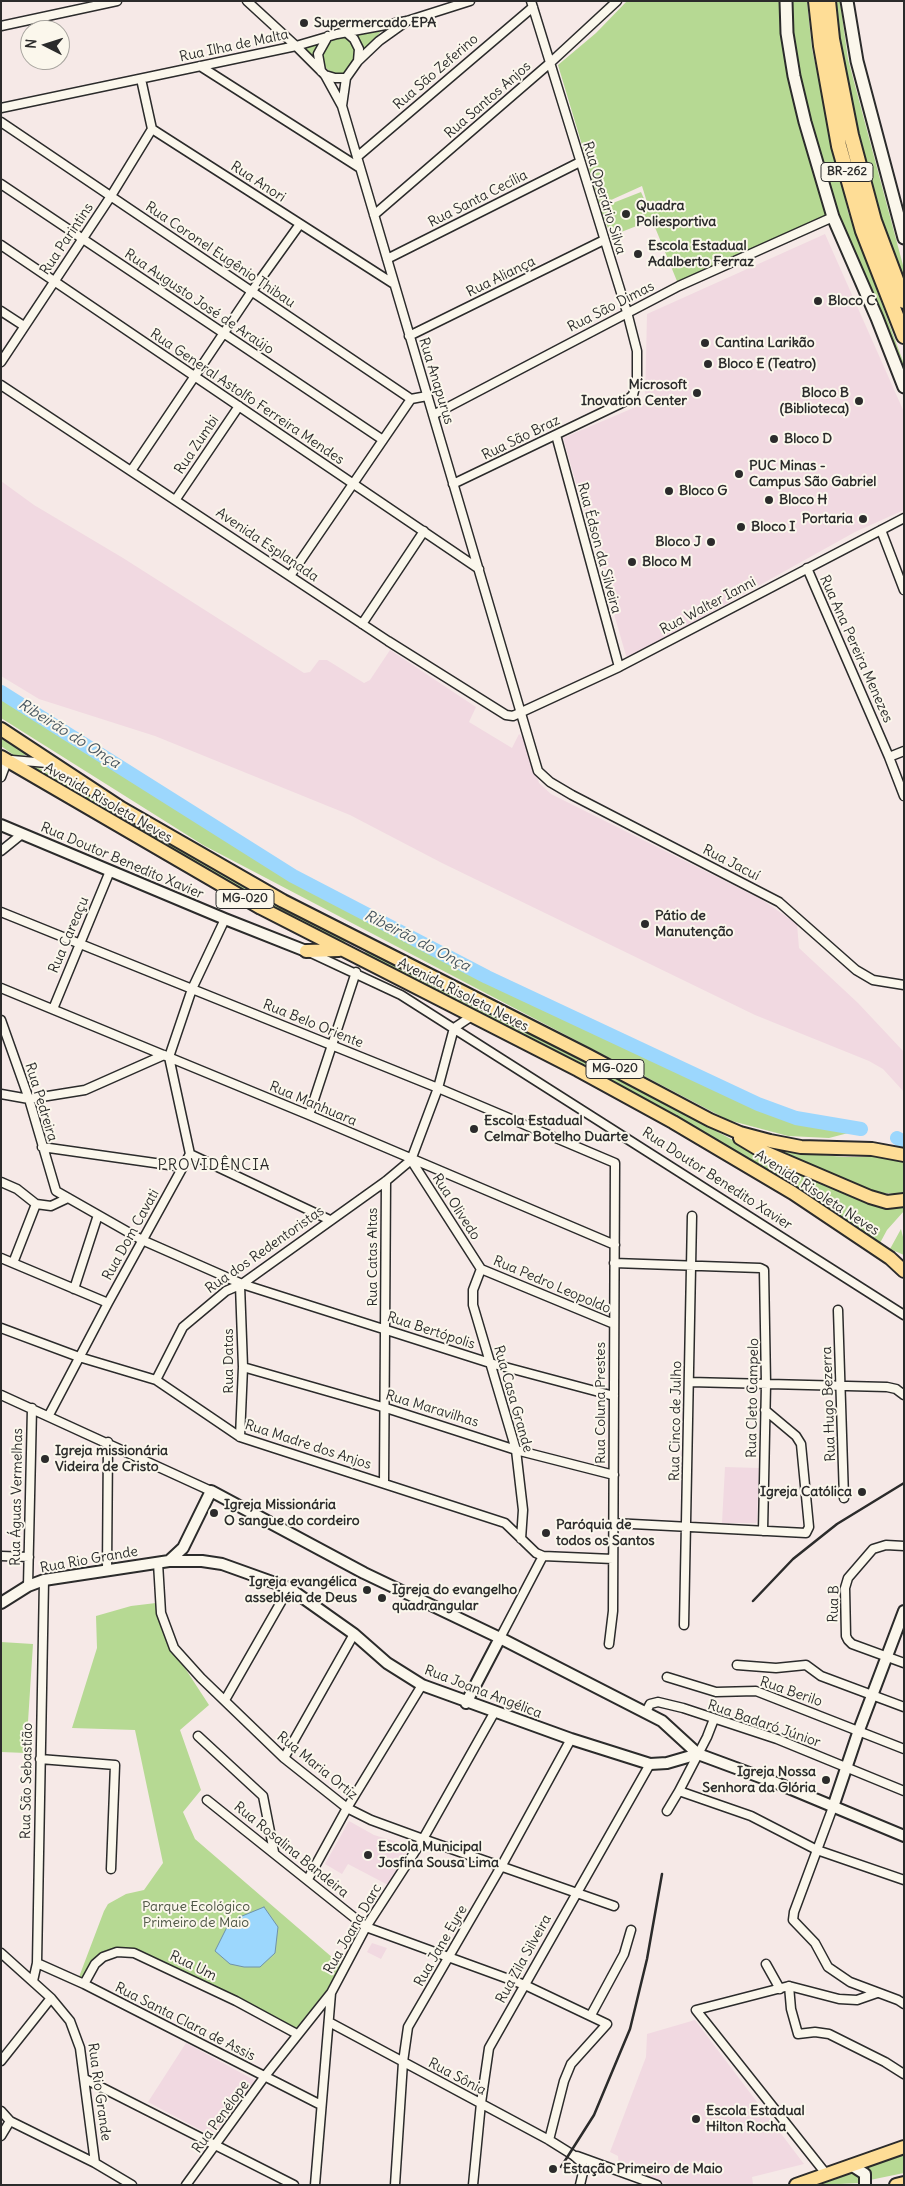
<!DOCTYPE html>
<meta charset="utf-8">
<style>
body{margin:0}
#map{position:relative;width:905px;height:2186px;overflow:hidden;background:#f6e9e7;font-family:Delius,sans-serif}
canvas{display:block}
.frame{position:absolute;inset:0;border:2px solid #2b2b2b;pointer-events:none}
.north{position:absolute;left:20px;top:20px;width:50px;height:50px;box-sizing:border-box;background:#fbf7ec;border:1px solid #a8a59f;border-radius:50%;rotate:275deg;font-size:14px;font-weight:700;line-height:20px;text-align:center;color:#2b2b2b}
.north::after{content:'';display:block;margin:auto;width:18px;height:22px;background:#2b2b2b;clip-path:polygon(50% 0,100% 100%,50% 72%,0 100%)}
</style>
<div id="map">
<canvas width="905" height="2186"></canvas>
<div class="frame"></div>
<div class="north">N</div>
</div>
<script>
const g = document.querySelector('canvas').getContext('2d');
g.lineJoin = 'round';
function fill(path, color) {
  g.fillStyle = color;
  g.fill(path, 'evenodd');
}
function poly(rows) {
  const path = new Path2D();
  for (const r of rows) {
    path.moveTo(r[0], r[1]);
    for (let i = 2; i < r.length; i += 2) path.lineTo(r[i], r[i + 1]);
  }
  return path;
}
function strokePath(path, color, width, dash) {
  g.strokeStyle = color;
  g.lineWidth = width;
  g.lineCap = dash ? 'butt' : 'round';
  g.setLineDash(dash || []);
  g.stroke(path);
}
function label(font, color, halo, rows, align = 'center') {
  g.font = font + ' Delius,sans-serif';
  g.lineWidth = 4;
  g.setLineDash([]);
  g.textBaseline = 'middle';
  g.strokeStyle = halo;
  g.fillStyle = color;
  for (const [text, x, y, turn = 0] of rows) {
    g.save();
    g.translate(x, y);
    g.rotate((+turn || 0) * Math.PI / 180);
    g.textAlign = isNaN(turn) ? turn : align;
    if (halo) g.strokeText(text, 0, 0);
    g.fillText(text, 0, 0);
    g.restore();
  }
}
fill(poly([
 [825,234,904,412,904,510,855,532,627,659,563,438,645,403,647,314],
 [1,481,34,505,123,558,304,673,310,672,319,660,327,660,364,683,370,680,390,650,476,707,469,722,512,748,519,734,527,742,539,783,551,794,761,899,797,924,799,948,858,1003,904,1052,904,1092,883,1069,869,1061,755,1015,442,863,350,815,155,736,39,699,1,676],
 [725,1467,759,1468,757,1521,756,1523,722,1523],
 [349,1821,374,1835,411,1846,388,1885,348,1864,342,1874,325,1864],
 [372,1943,387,1948,381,1959,367,1952],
 [695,2020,804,2164,752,2177,753,2184,750,2185,667,2184,619,2168,618,2156,610,2152,646,2057,647,2034],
 [186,2043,256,2081,212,2136,148,2102]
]), '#f1d9e1');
fill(poly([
 [627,1,788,1,789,18,790,1,807,1,812,49,848,212,904,364,904,375,861,264,837,210,811,132,791,39,794,76,805,122,833,217,679,286,652,220,611,236,600,208,641,192,650,212,642,186,600,205,558,65,596,33],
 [834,1,840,1,848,59,904,269,904,289,872,199,851,113],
 [382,30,363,54,352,34],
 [346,35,356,47,356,58,352,67,342,74,334,75,325,67,321,58,324,46,334,38],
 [323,40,317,63,298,47],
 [1,693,281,872,397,933,529,1000,739,1098,793,1120,856,1131,829,1138,788,1136,728,1120,203,845,1,718],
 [1,738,17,749,27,755,15,756,1,746],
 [24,762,41,769,297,915,347,941,341,943,253,898,69,791],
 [368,952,586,1060,751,1150,904,1203,904,1211,887,1230,880,1243,796,1187,641,1098,571,1059,360,953],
 [767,1150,844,1157,874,1157,904,1162,904,1192,896,1194,871,1192],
 [901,1229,904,1241,904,1255,890,1249],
 [156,1603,166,1639,209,1705,180,1730,201,1790,183,1812,195,1839,341,1965,326,1991,294,2031,191,1975,144,1955,108,1953,84,1980,79,1977,104,1911,108,1904,126,1894,144,1890,163,1863,135,1730,72,1728,97,1648,96,1616,131,1606],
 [1,1642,33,1644,26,1753,1,1752],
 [904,2155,904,2173,870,2180,866,2168],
 [855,2172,859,2176,859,2183,819,2185]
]), '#b6d993');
const water = poly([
 [264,1907,278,1927,275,1953,260,1967,244,1967,230,1964,215,1951,230,1921,264,1907]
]);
fill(water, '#9cd7fd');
strokePath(water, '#6f92a9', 1);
strokePath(poly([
 [1,692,293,876,487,977,758,1104,796,1118,861,1129],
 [897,1138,904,1142]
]), '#9cd7fd', 14);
const minor = poly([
 [247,1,296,46,325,75,342,106],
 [407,21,379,41,358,61,346,78,342,106,538,771,550,782,572,795,779,902,856,970,873,980,904,985],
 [1,26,117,1],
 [346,32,354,39,359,49,358,61],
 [200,66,360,168],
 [321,71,318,54,328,36],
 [325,75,335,78,346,78],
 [141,79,152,129,394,284],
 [1,108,296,46,337,34,407,21,470,1],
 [1,122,411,399,427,396],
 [357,157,533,7],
 [1,184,383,440],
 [374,215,550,63,617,1],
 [1,245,479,569],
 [387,259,580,162],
 [1,311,24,326],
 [409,336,604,240],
 [1,362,111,196,152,129],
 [1,385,388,641,506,715,513,716,619,667,904,518],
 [433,415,679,286,833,217],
 [556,435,619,667],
 [131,471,252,291,300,224],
 [453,484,626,401,633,395,637,379,637,351,627,312,531,1],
 [176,499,239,406],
 [881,530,904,590],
 [807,568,889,757,904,796],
 [290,576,411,399],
 [362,624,424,531],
 [889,757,904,751],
 [1,777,7,761,12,760,47,763],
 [1,851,22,834],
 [1,912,438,1088,615,1163,613,1611,609,1644],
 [311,953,401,995,904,1315],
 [1,988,309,1115,615,1245],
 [53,1009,110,871],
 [1,1020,29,1099,56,1191,142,1240,242,1284,490,1363,614,1396],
 [1,1094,29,1099,85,1090,164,1055],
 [309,1115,356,972],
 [42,1147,183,1167],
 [190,1154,330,1220],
 [411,1160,481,1269],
 [1,1182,17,1189,36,1204,51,1206,68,1198],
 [1,1258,108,1303],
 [13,1263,36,1204],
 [614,1263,760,1268,764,1270,766,1384,763,1531],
 [481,1269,473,1290,473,1305,516,1450,523,1510,521,1539],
 [481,1269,614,1324],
 [74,1289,98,1215],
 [838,1310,844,1498],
 [1,1328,79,1357,156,1380,240,1437,505,1523,536,1553,543,1556,613,1559],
 [243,1367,386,1408,516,1450,614,1475],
 [156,1380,183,1327,226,1291,242,1284,386,1181,411,1160,438,1088,454,1028,472,1016],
 [690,1382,887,1387,896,1389,904,1395],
 [1,1395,211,1491],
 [49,1415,108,1303,190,1154,169,1057,192,989,225,919],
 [240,1437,243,1367,240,1285],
 [384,1483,386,1181],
 [613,1523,806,1533,809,1527,801,1444,796,1436,765,1410],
 [904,1546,886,1545,873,1549,848,1578,845,1588,846,1636,848,1640,852,1644,904,1663],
 [1,1556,29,1557],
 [158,1563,161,1613,174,1648,201,1678,284,1758,347,1808,371,1820,423,1839,614,1906],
 [107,1570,108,1442],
 [28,1586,32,1408],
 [684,1625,692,1216],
 [500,1638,543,1556],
 [737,1665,776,1668,806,1665,821,1676,904,1707],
 [667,1677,716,1692,756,1691,904,1749],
 [225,1700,289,1588],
 [646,1712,650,1704,658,1702,683,1708,777,1739,904,1791],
 [198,1736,263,1796,274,1852],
 [284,1758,354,1634],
 [40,1759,115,1765,111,1869],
 [679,1791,707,1737,714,1719],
 [207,1800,366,1927,525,1985,607,2024,571,2064,564,2081,549,2140],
 [833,1807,794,1912,793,1920,815,1943,828,1967,850,1982,898,2000,904,2004],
 [667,1811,679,1791,751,1816,817,1850,904,1880],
 [308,1879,347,1808,422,1685],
 [1,1953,51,1998,70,2021,80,2048,95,2163,132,2185],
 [37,1963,84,1984,321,2105],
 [766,1964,780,1989],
 [33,1981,37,1963,44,1580],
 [84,1984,95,1964,103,1957,117,1952,134,1953,236,2001,297,2034],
 [789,1986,791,2009,798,2034,815,2032,829,2034,885,2062,904,2074],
 [591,2015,624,1954,631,1930],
 [329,2022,549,2140,573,2155,581,2162,584,2168,580,2185],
 [1,2061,51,1998],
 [85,2079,294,2185],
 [1,2111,10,2121,95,2163],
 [1,2136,10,2121],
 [577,2156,657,2185],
 [827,2175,696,2010,789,1986,839,1999,857,2000,877,1993],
 [186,2185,265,2076,331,1993],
 [315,2185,331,1993,366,1927,423,1839,494,1713],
 [395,2185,403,2062,408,2027,502,1865,571,1739],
 [473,2185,481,2103,489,2048,650,1764]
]);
const tertiary = poly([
 [1,825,225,919,306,951],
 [169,1561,183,1548,211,1491,364,1573,500,1638,662,1721,698,1754,779,1784,904,1836],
 [1,1603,28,1586,44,1580,169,1561,202,1561,222,1564,289,1588,354,1634,387,1663,422,1685,571,1739,650,1764,667,1763,698,1754],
 [466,1703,500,1638],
 [833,1807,859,1730,904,1611],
 [851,2165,865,2174,865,2185]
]);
const secondary = poly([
 [786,1,787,33,794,76,805,122,833,217,877,318,904,387],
 [847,1,857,61,904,238]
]);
const trunk = poly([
 [1,729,121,808,283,901,587,1055,710,1120,740,1133,770,1141,801,1147,872,1149,904,1155],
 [1,757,261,908,578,1070,673,1122,793,1193,890,1258,904,1271],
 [306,951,339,950],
 [740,1138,760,1150,870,1197,887,1202,904,1200],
 [796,2185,904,2147],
 [896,2185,904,2183]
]);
const motorway = poly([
 [816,1,821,46,839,146,863,231,904,336],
 [828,1,832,39,851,135,874,221,904,301]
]);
strokePath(minor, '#2b2b2b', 11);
strokePath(tertiary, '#2b2b2b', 14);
strokePath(secondary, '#2b2b2b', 15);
strokePath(trunk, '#2b2b2b', 16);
strokePath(motorway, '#2b2b2b', 18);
strokePath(minor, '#fbf7ec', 8);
strokePath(tertiary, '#fbf7ec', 10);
strokePath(secondary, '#fbf7ec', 11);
strokePath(trunk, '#fedd96', 12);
strokePath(motorway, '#fedd96', 14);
strokePath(poly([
 [753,1601,793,1559,837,1524,904,1483],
 [561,2167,594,2115,630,2029,647,1959,662,1874]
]), '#2b2b2b', 2.5);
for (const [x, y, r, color] of [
 [304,23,5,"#2b2b2b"],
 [626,214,5,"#2b2b2b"],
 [638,254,5,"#2b2b2b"],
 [818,301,5,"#2b2b2b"],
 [705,343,5,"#2b2b2b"],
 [708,364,5,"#2b2b2b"],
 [697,393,5,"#2b2b2b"],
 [859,401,5,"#2b2b2b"],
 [774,439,5,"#2b2b2b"],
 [739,474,5,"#2b2b2b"],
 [669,491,5,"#2b2b2b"],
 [769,500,5,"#2b2b2b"],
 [863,519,5,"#2b2b2b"],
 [741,527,5,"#2b2b2b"],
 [711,542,5,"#2b2b2b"],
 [632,562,5,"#2b2b2b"],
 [645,924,5,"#2b2b2b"],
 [474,1129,5,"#2b2b2b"],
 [45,1459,5,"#2b2b2b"],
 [862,1492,5,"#2b2b2b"],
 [214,1513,5,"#2b2b2b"],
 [546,1533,5,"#2b2b2b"],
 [367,1590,5,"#2b2b2b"],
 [382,1598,5,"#2b2b2b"],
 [826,1780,5,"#2b2b2b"],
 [368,1855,5,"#2b2b2b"],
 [696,2119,5,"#2b2b2b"],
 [553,2169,5,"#2b2b2b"]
]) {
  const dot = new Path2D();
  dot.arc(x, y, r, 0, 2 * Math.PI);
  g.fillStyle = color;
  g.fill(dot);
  strokePath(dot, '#fbf7ec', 2);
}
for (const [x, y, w] of [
 [847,172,52],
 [245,899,58],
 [615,1069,58]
]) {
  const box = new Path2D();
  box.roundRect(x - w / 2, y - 9.5, w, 19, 4);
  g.fillStyle = '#fbf7ec';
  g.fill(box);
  strokePath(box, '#2b2b2b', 1);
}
label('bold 12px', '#2b2b2b', null, [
 ["BR-262",847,172],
 ["MG-020",245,899],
 ["MG-020",615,1069]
]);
label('bold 14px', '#2b2b2b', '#fbf7ec', [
 ["Supermercado EPA",314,23],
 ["Quadra",636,206],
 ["Poliesportiva",636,222],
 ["Escola Estadual",648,246],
 ["Adalberto Ferraz",648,262],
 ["Bloco C",828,301],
 ["Cantina Larikão",715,343],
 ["Bloco E (Teatro)",718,364],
 ["Microsoft",687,385,"right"],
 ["Inovation Center",687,401,"right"],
 ["Bloco B",849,393,"right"],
 ["(Biblioteca)",849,409,"right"],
 ["Bloco D",784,439],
 ["PUC Minas -",749,466],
 ["Campus São Gabriel",749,482],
 ["Bloco G",679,491],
 ["Bloco H",779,500],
 ["Portaria",853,519,"right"],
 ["Bloco I",751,527],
 ["Bloco J",701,542,"right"],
 ["Bloco M",642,562],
 ["Pátio de",655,916],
 ["Manutenção",655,932],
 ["Escola Estadual",484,1121],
 ["Celmar Botelho Duarte",484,1137],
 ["Igreja missionária",55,1451],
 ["Videira de Cristo",55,1467],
 ["Igreja Católica",852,1492,"right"],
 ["Igreja Missionária",224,1505],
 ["O sangue do cordeiro",224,1521],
 ["Paróquia de",556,1525],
 ["todos os Santos",556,1541],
 ["Igreja evangélica",357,1582,"right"],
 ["assebléia de Deus",357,1598,"right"],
 ["Igreja do evangelho",392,1590],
 ["quadrangular",392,1606],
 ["Igreja Nossa",816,1772,"right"],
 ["Senhora da Glória",816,1788,"right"],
 ["Escola Municipal",378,1847],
 ["Josfina Sousa Lima",378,1863],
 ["Escola Estadual",706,2111],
 ["Hilton Rocha",706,2127],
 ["Estação Primeiro de Maio",563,2169]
], 'left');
label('14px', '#2b2b2b', '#fbf7ec', [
 ["Rua Ilha de Malta",234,46,-12],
 ["Rua São Zeferino",436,72,-41],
 ["Rua Santos Anjos",488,100,-41],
 ["Rua Anori",258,182,33],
 ["Rua Operário Silva",604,198,73],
 ["Rua Santa Cecília",478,199,-27],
 ["Rua Parintins",67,239,-56],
 ["Rua Coronel Eugênio Thibau",220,255,34],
 ["Rua Aliança",501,277,-26],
 ["Rua Augusto José de Araújo",199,302,34],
 ["Rua São Dimas",611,307,-27],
 ["Rua Anapurus",436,381,73],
 ["Rua General Astolfo Ferreira Mendes",247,397,34],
 ["Rua São Braz",521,438,-26],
 ["Rua Zumbi",197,445,-56],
 ["Avenida Esplanada",267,545,34],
 ["Rua Édson da Silveira",599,548,75],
 ["Rua Walter Ianni",708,606,-28],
 ["Rua Ana Pereira Menezes",856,649,66],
 ["Avenida Risoleta Neves",108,803,30],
 ["Rua Doutor Benedito Xavier",122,861,23],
 ["Rua Jacuí",731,863,27],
 ["Rua Careaçu",69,935,-67],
 ["Avenida Risoleta Neves",463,995,27],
 ["Rua Belo Oriente",313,1024,22],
 ["Rua Pedreira",41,1102,73],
 ["Rua Manhuara",313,1104,23],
 ["Rua Doutor Benedito Xavier",717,1179,33],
 ["Avenida Risoleta Neves",817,1193,33],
 ["Rua Olivedo",456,1207,57],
 ["Rua Dom Cavati",131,1235,-61],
 ["Rua dos Redentoristas",265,1250,-35],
 ["Rua Catas Altas",373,1257,-90],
 ["Rua Pedro Leopoldo",552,1285,23],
 ["Rua Bertópolis",431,1331,18],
 ["Rua Datas",229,1361,-90],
 ["Rua Cleto Campelo",753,1398,-89],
 ["Rua Casa Grande",513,1399,74],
 ["Rua Coluna Prestes",601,1403,-90],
 ["Rua Hugo Bezerra",829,1404,-92],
 ["Rua Maravilhas",432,1409,17],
 ["Rua Cinco de Julho",676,1421,-89],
 ["Rua Madre dos Anjos",308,1445,18],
 ["Rua Águas Vermelhas",17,1497,-89],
 ["Rua Rio Grande",89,1560,-10],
 ["Rua B",834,1604,-88],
 ["Rua Joana Angélica",483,1692,21],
 ["Rua Berilo",791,1692,19],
 ["Rua Badaró Júnior",764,1724,19],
 ["Rua Maria Ortiz",317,1766,39],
 ["Rua São Sebastião",27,1781,-89],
 ["Rua Rosalina Bandeira",291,1850,39],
 ["Rua Joana Darc",353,1929,-60],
 ["Rua Jane Eyre",441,1946,-60],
 ["Rua Zila Silveira",524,1959,-61],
 ["Rua Um",193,1966,26],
 ["Rua Santa Clara de Assis",185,2022,27],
 ["Rua Sônia",457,2077,28],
 ["Rua Rio Grande",99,2092,82],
 ["Rua Penélope",221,2117,-54]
]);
label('14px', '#4e5645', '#fbf7ec', [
 ["Parque Ecológico",196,1907],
 ["Primeiro de Maio",196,1923]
]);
label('italic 15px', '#475660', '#fbf7ec', [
 ["Ribeirão do Onça",69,734,32],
 ["Ribeirão do Onça",417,941,27]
]);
g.letterSpacing = '1px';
label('15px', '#2b2b2b', '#fbf7ec', [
 ["PROVIDÊNCIA",214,1166]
]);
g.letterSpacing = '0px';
</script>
